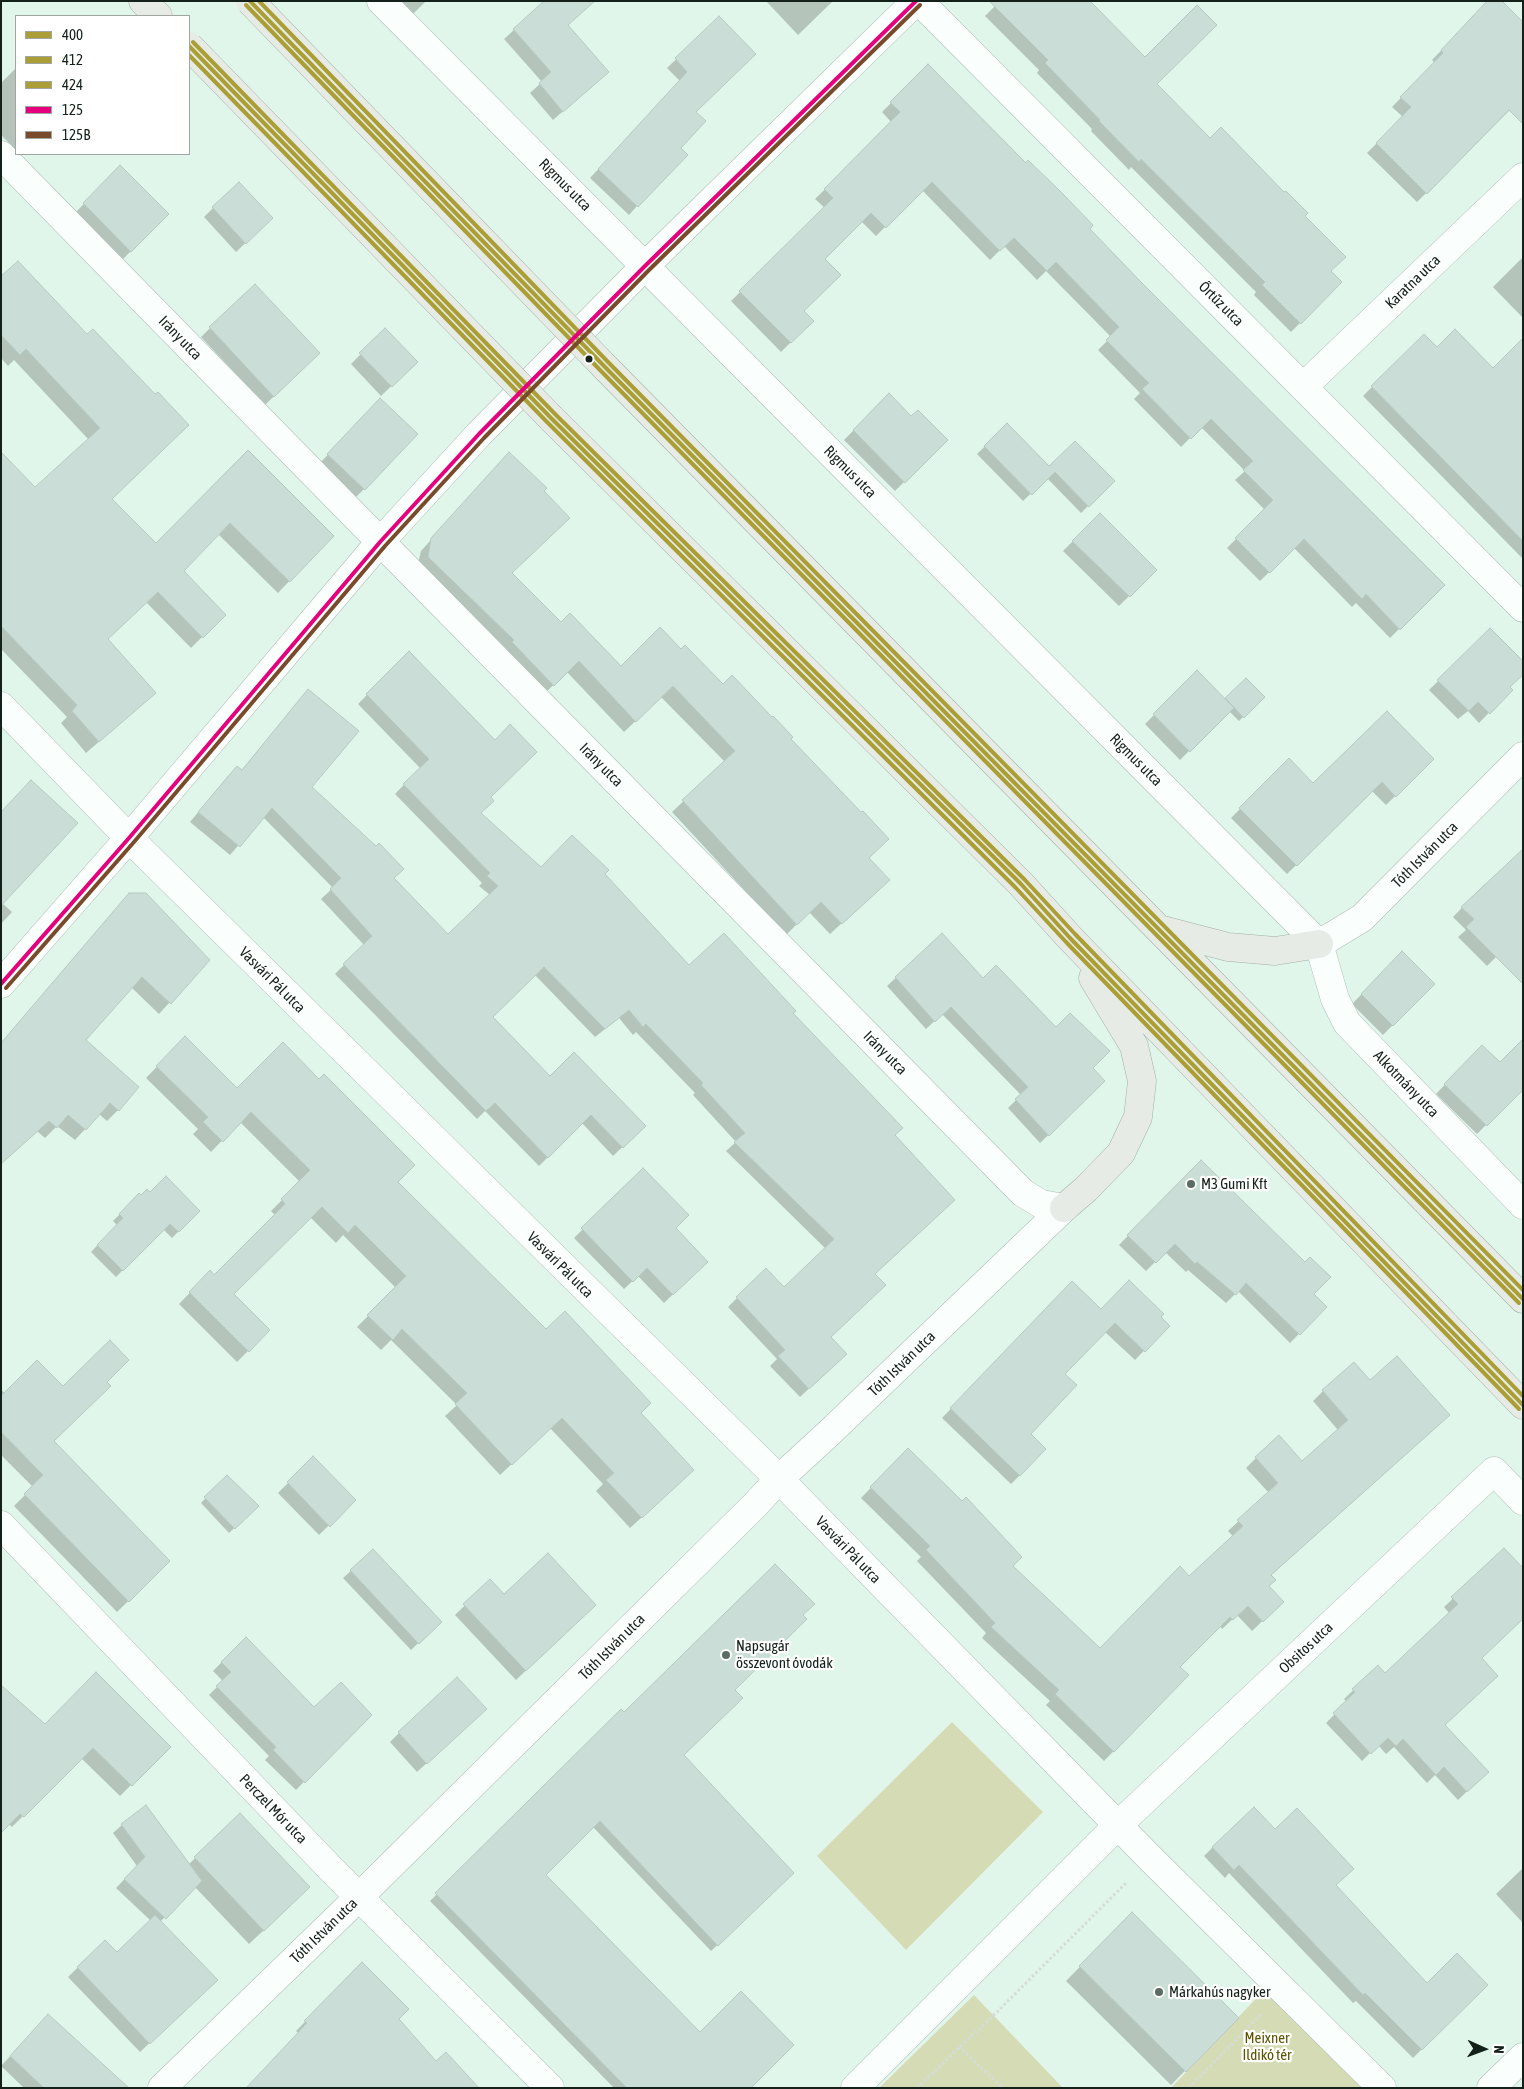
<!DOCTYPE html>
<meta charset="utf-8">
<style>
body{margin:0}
#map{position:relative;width:1524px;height:2089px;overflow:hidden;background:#e1f6ea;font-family:"Asap Condensed",sans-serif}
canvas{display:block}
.frame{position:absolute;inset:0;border:2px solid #13211a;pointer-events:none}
.legend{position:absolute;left:15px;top:15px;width:175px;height:140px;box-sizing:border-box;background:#fff;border:1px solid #a1a6a3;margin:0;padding:6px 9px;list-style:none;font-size:15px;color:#13211a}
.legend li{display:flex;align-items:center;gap:10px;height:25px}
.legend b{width:25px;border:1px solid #a1a6a3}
.north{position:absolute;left:1459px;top:2024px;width:50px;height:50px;-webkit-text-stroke:4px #fff;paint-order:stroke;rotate:92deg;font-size:14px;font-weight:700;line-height:20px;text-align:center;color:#13211a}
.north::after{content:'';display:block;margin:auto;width:18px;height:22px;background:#13211a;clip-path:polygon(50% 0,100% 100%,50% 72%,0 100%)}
</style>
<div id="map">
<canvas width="1524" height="2089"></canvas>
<div class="frame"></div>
<ul class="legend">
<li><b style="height:6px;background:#aa9e35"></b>400</li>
<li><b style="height:6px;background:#aa9e35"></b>412</li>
<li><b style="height:6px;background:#aa9e35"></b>424</li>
<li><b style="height:6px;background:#e5007d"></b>125</li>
<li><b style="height:6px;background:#7a4b2a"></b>125B</li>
</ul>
<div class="north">N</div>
</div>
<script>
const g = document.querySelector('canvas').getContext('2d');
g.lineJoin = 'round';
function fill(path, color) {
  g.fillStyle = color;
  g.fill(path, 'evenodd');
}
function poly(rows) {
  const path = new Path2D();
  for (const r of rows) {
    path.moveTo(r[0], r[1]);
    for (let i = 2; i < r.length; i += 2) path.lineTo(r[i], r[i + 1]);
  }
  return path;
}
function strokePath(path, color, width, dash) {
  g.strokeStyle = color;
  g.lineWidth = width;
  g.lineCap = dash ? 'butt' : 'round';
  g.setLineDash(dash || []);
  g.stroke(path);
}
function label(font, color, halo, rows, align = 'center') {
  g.font = font + ' "Asap Condensed",sans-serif';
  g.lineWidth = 4.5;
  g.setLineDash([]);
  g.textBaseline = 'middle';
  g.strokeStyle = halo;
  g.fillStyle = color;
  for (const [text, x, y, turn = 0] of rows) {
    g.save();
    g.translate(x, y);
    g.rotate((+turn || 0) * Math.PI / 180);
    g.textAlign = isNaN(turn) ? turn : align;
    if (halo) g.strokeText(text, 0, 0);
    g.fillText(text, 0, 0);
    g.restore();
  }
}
fill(poly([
 [952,1722,1043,1812,906,1950,817,1856],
 [1267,1987,1365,2088,1171,2088],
 [974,1995,1063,2088,879,2088]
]), '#d5dcb5');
fill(poly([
 [396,1,426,1,411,16],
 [546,1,567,25,598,81,553,120,530,93,542,82,504,39],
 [766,1,833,1,798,35],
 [1000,1,1155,84,1210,140,1341,282,1291,332,1254,295,1256,292,1131,167,1129,170,1091,131,1092,129,1037,73,1039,70,985,16],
 [1489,1,1523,97,1417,202,1367,153,1403,117,1392,107,1435,63,1432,60],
 [719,18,695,112,679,148,637,206,629,215,590,178,680,81,667,68],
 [928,66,1142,284,1443,585,1390,638,1356,603,1352,607,1294,548,1260,581,1227,548,1265,510,1235,480,1245,471,1201,427,1181,447,1134,399,1140,393,1098,350,1111,337,1046,271,1037,280,1004,246,990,260,922,190,876,236,861,221,823,259,802,311,812,321,781,352,731,301,825,208,815,199,892,123,882,112],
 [16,68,16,148,15,149,1,135,1,83],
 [120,167,168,214,121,261,74,214],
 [213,208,262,227,236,252,204,217],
 [1523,257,1523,318,1493,287],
 [1,278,87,336,110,499,156,545,248,452,332,536,278,593,218,534,182,571,224,615,191,648,146,602,107,640,142,704,86,753,61,723,67,717,1,649,1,454,35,489,89,440,14,360,8,366,1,358],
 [210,328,309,362,265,405,201,337],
 [385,330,416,362,381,396,351,364],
 [1424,335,1437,349,1493,370,1523,469,1523,559,1363,396],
 [889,395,911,418,946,440,895,491,844,440],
 [371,409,364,489,355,498,319,464],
 [1007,425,1049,468,1113,481,1081,513,1047,478,1023,501,977,454],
 [498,465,542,491,511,573,561,624,621,668,681,651,789,739,868,859,877,891,830,934,809,912,786,935,672,812,725,762,661,697,624,732,567,672,542,696,417,568,421,551],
 [1100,514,1155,570,1119,606,1063,551],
 [1490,630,1509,687,1511,690,1479,723,1468,711,1458,719,1429,690],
 [409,653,489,797,479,813,541,868,603,874,689,967,792,1014,893,1135,874,1275,830,1338,836,1363,800,1397,770,1366,777,1359,728,1307,737,1298,784,1289,826,1249,726,1151,736,1142,693,1095,695,1093,636,1032,633,1035,619,1018,595,1037,535,975,492,1017,550,1077,644,1126,613,1156,582,1123,539,1166,485,1111,477,1119,335,974,364,945,321,899,333,888,263,817,230,855,190,822,228,776,237,767,241,771,308,690,310,787,393,879,448,936,490,895,479,886,482,883,395,794,420,768,358,704],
 [1197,672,1225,700,1246,680,1263,697,1239,721,1229,711,1180,760,1145,724],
 [1433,759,1386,805,1372,791,1287,874,1231,818,1289,760,1313,785],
 [1,813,2,903,12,912,1,924],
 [1485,884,1523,930,1487,966,1458,937,1466,930,1453,917],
 [119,905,208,960,159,1014,131,987,84,1040,118,1110,107,1121,99,1114,75,1140,57,1126,45,1138,37,1131],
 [937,940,983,980,1092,1068,1104,1081,1040,1143,1008,1108,1021,1095,942,1014,926,1029,887,986],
 [1402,953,1433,984,1383,1035,1352,1004],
 [185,1038,237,1090,396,1182,546,1331,639,1413,682,1481,630,1528,596,1491,603,1484,550,1428,500,1475,445,1416,457,1405,391,1340,381,1350,357,1327,396,1288,343,1235,336,1243,310,1217,233,1294,269,1330,237,1362,179,1304,210,1272,214,1276,275,1215,271,1211,300,1182,240,1122,211,1152,193,1134,198,1129,146,1078],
 [1482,1046,1523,1088,1477,1134,1436,1094],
 [1201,1161,1312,1294,1325,1307,1290,1343,1238,1291,1226,1303,1188,1270,1186,1272,1165,1252,1146,1271,1119,1245],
 [642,1170,674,1228,706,1262,664,1303,638,1276,624,1289,574,1238],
 [150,1193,199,1211,172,1238,163,1229,116,1277,91,1252,117,1225,113,1221,139,1195,141,1197],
 [1072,1283,1101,1311,1159,1317,1168,1326,1135,1360,1105,1332,1064,1374,1029,1434,1020,1475,1011,1484,942,1418],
 [105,1382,53,1441,169,1561,117,1612,14,1506,33,1487,1,1455,1,1389,5,1394],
 [1370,1382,1438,1425,1270,1576,1267,1586,1282,1602,1252,1631,1237,1615,1222,1629,1220,1626,1179,1667,1188,1675,1104,1761,1046,1705,1050,1701,982,1638,986,1633,917,1561,921,1557,861,1498,908,1450,1011,1566,1100,1649,1189,1577,1233,1536,1228,1531,1269,1493,1246,1468,1256,1458,1302,1463,1338,1430,1313,1401,1323,1391],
 [313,1458,355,1500,319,1535,278,1493],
 [227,1476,257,1506,229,1533,201,1503],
 [1504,1550,1480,1658,1444,1725,1487,1772,1458,1800,1435,1775,1427,1783,1394,1747,1386,1754,1378,1745,1362,1761,1326,1723,1347,1702,1344,1699,1378,1667,1385,1675,1450,1614,1444,1607],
 [373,1551,440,1622,411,1650,343,1578],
 [490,1581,504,1596,585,1614,516,1680,455,1615],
 [246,1638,314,1709,370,1715,296,1790,265,1760,269,1756,209,1695,223,1681,213,1671],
 [733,1690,682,1756,793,1873,711,1951,593,1827,544,1875,749,2088,614,2088,430,1901,621,1711,624,1714],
 [476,1718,417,1772,390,1742,399,1733],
 [44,1726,169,1747,120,1796,81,1758,12,1827,9,1824],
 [240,1815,295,1901,249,1944,195,1887,160,1922,207,1989,140,2052,68,1977,105,1941,117,1954,151,1921,116,1888,137,1866,113,1833,122,1825,188,1865],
 [1213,1847,1334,1886,1427,1984,1486,1985,1413,2058,1356,2001,1353,2003,1229,1873,1225,1878,1204,1856],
 [1523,1868,1523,1923,1496,1894],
 [1132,1914,1237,2018,1171,2085,1066,1981],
 [362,1964,397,2019,436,2063,477,2088,298,2033,296,2031],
 [39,2025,106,2088,24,2088,1,2066]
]), '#0003');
const building = poly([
 [544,1,595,1,568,25,609,72,563,112,539,83,551,72,513,29,544,1],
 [989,1,1090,1,1145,57,1197,5,1217,25,1157,84,1210,138,1221,127,1284,192,1286,191,1308,213,1305,216,1346,257,1331,271,1342,282,1301,324,1262,285,1265,282,1141,159,1139,162,1099,121,1100,120,1045,63,1048,60,989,1],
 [1487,1,1502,1,1523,22,1523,124,1509,110,1427,194,1376,143,1411,107,1400,97,1443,53,1441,50,1487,1],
 [719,16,756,54,696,112,706,121,681,148,688,155,638,207,598,169,687,72,675,58,719,16],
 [928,64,1026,163,1028,160,1061,192,1093,225,1090,229,1142,283,1445,585,1400,630,1366,594,1362,599,1304,539,1270,573,1235,538,1273,500,1243,470,1253,461,1211,419,1191,439,1142,389,1149,383,1106,340,1119,327,1056,262,1047,271,1014,238,1000,251,932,182,886,228,871,213,825,259,841,275,804,311,814,321,791,343,739,291,833,198,824,189,900,112,890,102,928,64],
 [120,165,169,214,131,252,83,203,120,165],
 [239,182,273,218,246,244,212,207,239,182],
 [18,261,87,334,93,329,155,394,158,392,189,425,112,499,156,543,248,450,334,536,290,582,230,523,184,571,226,615,203,638,158,592,108,639,156,693,99,742,72,711,77,705,1,626,1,452,35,487,100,428,26,349,20,355,1,335,1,276,18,261],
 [255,284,320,353,274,397,209,327,255,284],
 [385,328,418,362,392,387,359,353,385,328],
 [1455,329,1493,368,1523,338,1523,541,1371,386,1424,334,1437,347,1455,329],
 [889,393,911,416,918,410,948,440,905,483,853,430,889,393],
 [380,398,418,434,365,490,327,454,380,398],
 [1007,423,1049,466,1075,441,1115,481,1089,507,1055,472,1032,495,984,446,1007,423],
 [509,452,547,488,544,491,570,518,512,573,561,622,570,613,621,666,660,627,681,649,685,645,723,684,732,675,772,717,773,716,793,737,791,739,861,812,863,811,889,839,869,858,890,880,842,924,821,902,797,925,682,800,735,751,673,686,636,722,579,661,554,686,512,642,514,640,428,557,431,538,509,452],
 [1100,513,1157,570,1130,597,1072,541,1100,513],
 [1490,628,1523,661,1523,675,1510,687,1513,690,1490,714,1478,702,1469,711,1437,680,1490,628],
 [409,651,495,740,510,724,537,752,491,797,494,801,481,813,541,867,572,835,609,870,605,874,689,965,724,933,796,1011,793,1013,903,1128,895,1135,955,1200,875,1274,886,1285,831,1337,847,1354,809,1389,778,1356,785,1350,736,1297,766,1268,784,1287,834,1239,734,1142,745,1133,701,1085,703,1083,646,1024,643,1027,629,1010,605,1029,544,967,493,1017,550,1076,574,1052,646,1126,623,1148,591,1115,548,1158,495,1103,486,1111,343,964,372,936,330,889,341,878,272,808,240,847,198,812,237,766,242,770,308,689,359,731,312,787,376,846,379,843,404,869,394,878,448,934,498,886,487,876,490,873,403,784,429,759,366,694,409,651],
 [1197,670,1234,708,1190,752,1153,714,1197,670],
 [1246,678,1265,697,1244,718,1225,698,1246,678],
 [1387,711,1434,759,1396,797,1382,782,1297,866,1239,808,1289,758,1313,783,1387,711],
 [31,780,78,823,1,906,1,812,31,780],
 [1523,849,1523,984,1466,927,1474,919,1461,907,1523,849],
 [129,893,146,893,210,960,171,1004,142,977,86,1040,139,1087,119,1111,110,1103,86,1130,68,1115,57,1128,49,1121,1,1164,1,1043,129,893],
 [942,933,983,978,996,965,1056,1027,1070,1013,1110,1051,1093,1068,1105,1081,1049,1136,1015,1099,1028,1087,951,1007,935,1022,895,977,942,933],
 [1402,951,1435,984,1393,1026,1361,994,1402,951],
 [185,1036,237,1088,283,1042,319,1079,324,1074,415,1165,398,1182,546,1329,565,1311,651,1403,641,1413,694,1470,642,1518,606,1480,614,1473,562,1418,512,1465,455,1404,467,1393,402,1329,393,1340,367,1315,406,1276,355,1225,348,1233,322,1207,234,1294,270,1330,249,1352,189,1292,210,1270,214,1275,285,1204,281,1199,310,1170,251,1112,223,1142,203,1122,208,1117,156,1066,185,1036],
 [1523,1039,1523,1090,1487,1126,1444,1084,1482,1045,1500,1062,1523,1039],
 [1201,1160,1305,1262,1310,1257,1331,1277,1314,1294,1327,1307,1300,1335,1246,1283,1236,1295,1197,1262,1195,1264,1175,1244,1156,1263,1127,1235,1201,1160],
 [643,1168,689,1215,676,1228,708,1262,673,1295,647,1268,633,1282,581,1228,643,1168],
 [166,1176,200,1211,179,1232,170,1224,123,1271,97,1245,123,1218,119,1214,139,1193,141,1195,147,1189,150,1192,166,1176],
 [1129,1280,1164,1314,1161,1317,1170,1326,1145,1352,1115,1323,1065,1374,1077,1385,1031,1434,1046,1449,1020,1476,950,1408,1072,1281,1101,1309,1129,1280],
 [110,1340,129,1360,107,1382,111,1386,54,1441,170,1561,129,1602,24,1494,43,1475,1,1432,1,1396,37,1360,63,1386,110,1340],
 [1397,1356,1450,1415,1271,1575,1276,1580,1269,1586,1284,1602,1263,1622,1248,1606,1233,1620,1230,1617,1180,1667,1189,1675,1114,1752,1055,1694,1059,1690,991,1627,995,1623,926,1550,930,1546,870,1487,908,1448,962,1501,966,1497,1022,1557,1013,1566,1100,1648,1180,1566,1189,1576,1243,1526,1237,1520,1278,1483,1255,1457,1279,1435,1302,1461,1348,1420,1322,1390,1354,1362,1370,1380,1397,1356],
 [313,1456,356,1500,330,1527,287,1482,313,1456],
 [227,1475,259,1506,235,1529,204,1497,227,1475],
 [1504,1548,1523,1568,1523,1619,1482,1658,1498,1676,1445,1725,1489,1772,1467,1792,1444,1767,1436,1775,1403,1739,1396,1746,1388,1738,1371,1754,1333,1713,1355,1692,1352,1689,1378,1665,1385,1673,1458,1604,1451,1597,1504,1548],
 [373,1549,442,1622,419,1644,350,1570,373,1549],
 [548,1553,596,1605,526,1671,463,1604,490,1579,504,1594,548,1553],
 [775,1564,815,1604,803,1615,807,1619,735,1690,743,1698,684,1755,794,1873,718,1946,600,1821,546,1875,700,2032,741,1991,794,2045,751,2088,627,2088,435,1893,621,1709,624,1712,775,1564],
 [246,1637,314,1707,341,1682,372,1715,305,1783,273,1750,276,1747,216,1686,231,1672,221,1662,246,1637],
 [96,1672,171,1747,132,1786,93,1748,24,1817,20,1814,1,1833,1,1685,45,1724,96,1672],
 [457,1677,487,1709,427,1764,398,1732,457,1677],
 [146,1805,202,1881,166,1919,124,1879,145,1857,121,1824,146,1805],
 [1254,1807,1275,1829,1297,1808,1354,1869,1336,1885,1427,1983,1457,1953,1488,1985,1422,2050,1365,1993,1363,1995,1239,1865,1234,1870,1212,1847,1254,1807],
 [240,1813,310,1887,264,1931,194,1857,240,1813],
 [1132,1912,1239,2018,1186,2072,1079,1966,1132,1912],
 [155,1915,218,1980,150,2044,77,1967,105,1940,117,1952,155,1915],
 [362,1962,409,2009,399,2019,436,2061,446,2052,479,2088,246,2088,307,2023,304,2021,362,1962],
 [48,2014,129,2088,44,2088,10,2056,48,2014]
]);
fill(building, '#caddd6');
strokePath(building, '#b7c9c3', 1);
const street = poly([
 [381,1,1319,944,1335,999,1347,1023,1523,1205],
 [919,1,1523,608],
 [1,155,355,516,1023,1193,1041,1204,1064,1208],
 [1303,387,1523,177],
 [1,706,129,838,779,1479,1150,1858,1382,2088],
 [1319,944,1362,918,1523,756],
 [1,984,129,838,380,542,479,434,645,266,916,1],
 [1,1525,331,1869,550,2088],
 [162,2088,359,1897,755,1505,779,1479,828,1434,1064,1208],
 [855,2088,1118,1825,1494,1471,1523,1501],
 [1491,2088,1523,2057]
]);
const primary = poly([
 [143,1,158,16],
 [604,366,1523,1299],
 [551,418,1021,884,1070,938,1523,1405],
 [1159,929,1228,947,1275,951,1319,944],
 [1064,1208,1086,1189,1121,1153,1138,1117,1142,1081,1134,1046,1093,978]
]);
strokePath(street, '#aebeb5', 29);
strokePath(primary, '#a1b1a1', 29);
strokePath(poly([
 [959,2047,1003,2088],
 [917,2088,998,2011,1127,1882],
 [1189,2088,1262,2013]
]), '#d5dcd8', 3, [2.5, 2.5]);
strokePath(street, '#fafefc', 28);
strokePath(primary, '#e6ece5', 28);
const primaryBridge = poly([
 [250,1,604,366],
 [189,46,551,418]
]);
strokePath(primaryBridge, '#a1b1a1', 29, []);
strokePath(primaryBridge, '#e6ece5', 28);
strokePath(poly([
 [250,1,604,366,1523,1299],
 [189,46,551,418,1021,884,1070,938,1523,1405]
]), '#aa9e35', 4);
strokePath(poly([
 [246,5,600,370,1519,1303],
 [189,55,547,422,1016,888,1066,942,1519,1409]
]), '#aa9e35', 4);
strokePath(poly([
 [259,1,608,362,1523,1290],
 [193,42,555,414,1025,880,1075,934,1523,1396]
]), '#aa9e35', 4);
strokePath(poly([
 [1,984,129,838,380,542,479,434,645,266,916,1]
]), '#e5007d', 4);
strokePath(poly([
 [6,988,134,842,385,546,484,438,649,270,920,5]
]), '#7a4b2a', 4);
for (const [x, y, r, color] of [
 [589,359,4.5,"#13211a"],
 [1191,1184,5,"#5b6c63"],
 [726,1655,5,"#5b6c63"],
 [1159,1992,5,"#5b6c63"]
]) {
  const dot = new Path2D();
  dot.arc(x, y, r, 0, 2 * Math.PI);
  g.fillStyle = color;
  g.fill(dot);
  strokePath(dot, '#fff', 2);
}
label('15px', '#13211a', '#fff', [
 ["Rigmus utca",565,185,45],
 ["Karatna utca",1413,282,-44],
 ["Őrtűz utca",1221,304,45],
 ["Irány utca",180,338,46],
 ["Rigmus utca",850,472,45],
 ["Rigmus utca",1136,760,45],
 ["Irány utca",601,765,45],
 ["Tóth István utca",1425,855,-45],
 ["Vasvári Pál utca",272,980,45],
 ["Irány utca",885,1053,45],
 ["Alkotmány utca",1406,1084,46],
 ["Vasvári Pál utca",560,1265,45],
 ["Tóth István utca",902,1364,-44],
 ["Vasvári Pál utca",848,1550,46],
 ["Tóth István utca",612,1647,-45],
 ["Obsitos utca",1306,1648,-43],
 ["Perczel Mór utca",273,1809,46],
 ["Tóth István utca",324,1931,-44]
]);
label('15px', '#13211a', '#fff', [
 ["M3 Gumi Kft",1201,1184],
 ["Napsugár",736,1646],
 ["összevont óvodák",736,1663],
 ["Márkahús nagyker",1169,1992]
], 'left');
label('15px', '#5c5401', '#fff', [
 ["Meixner",1267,2038],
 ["Ildikó tér",1267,2055]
]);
</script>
